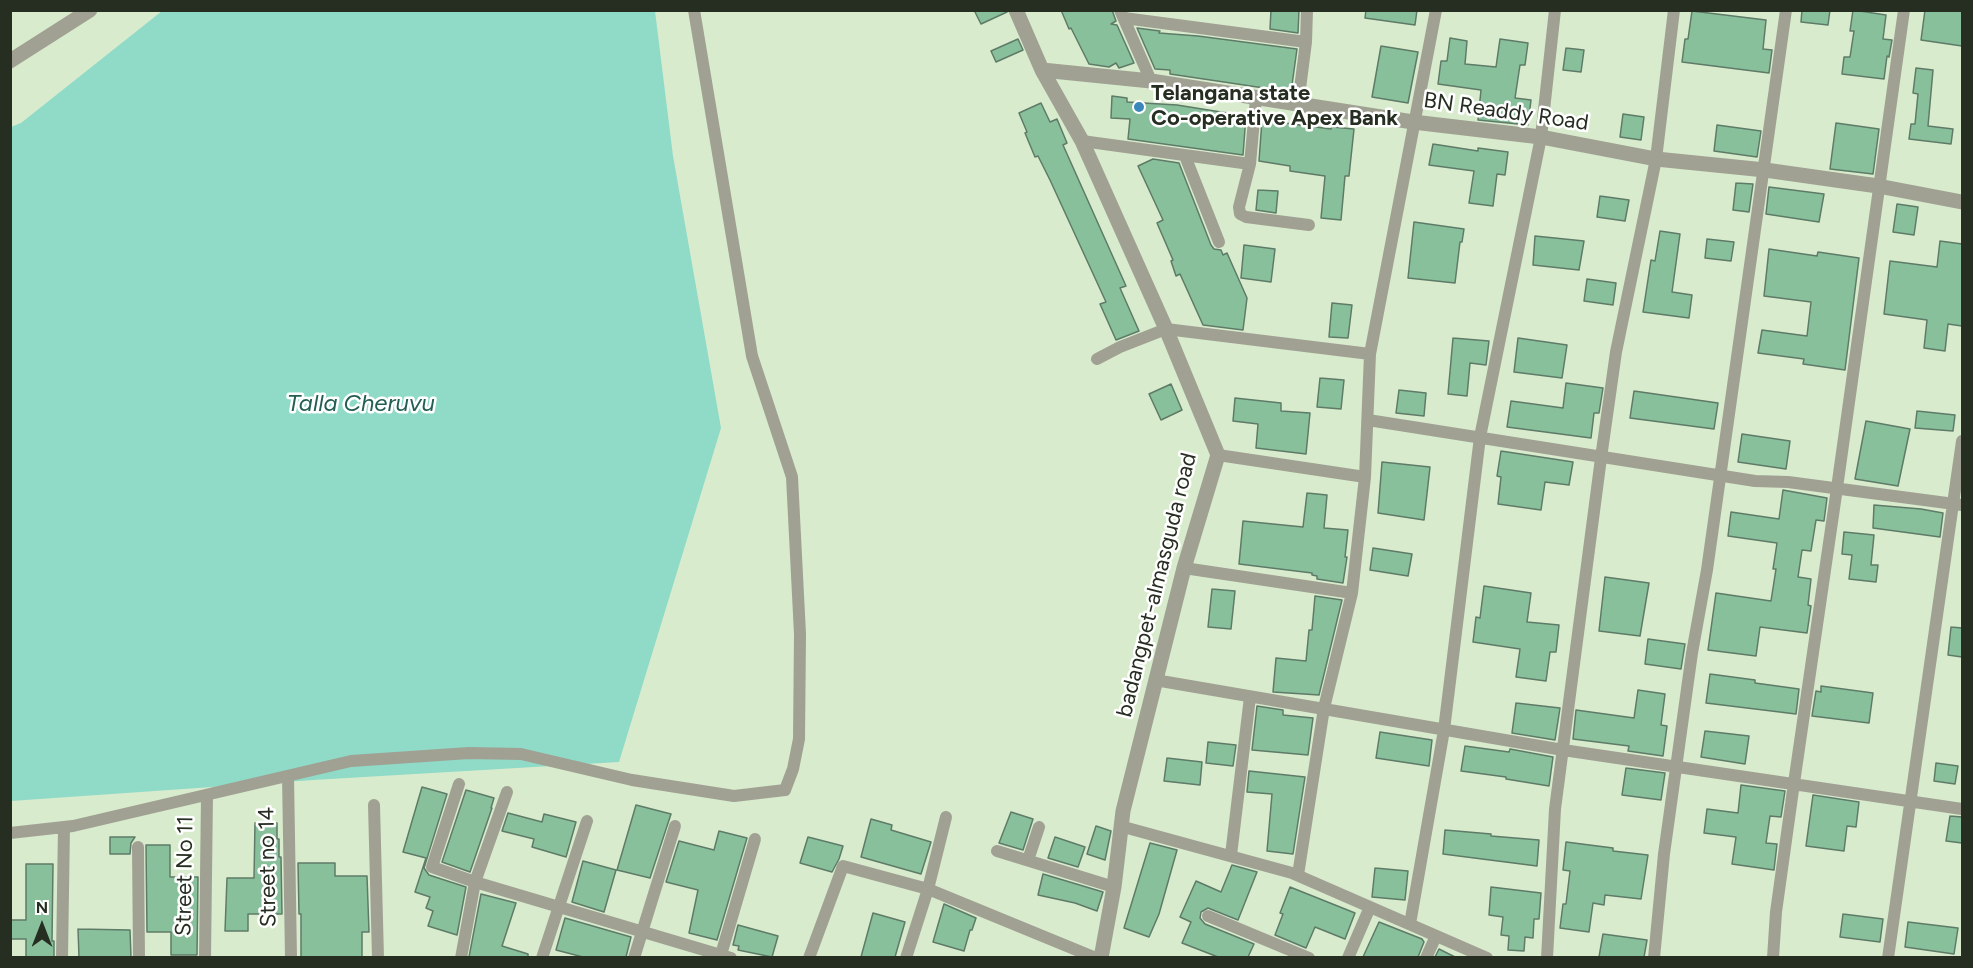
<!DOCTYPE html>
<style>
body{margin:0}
#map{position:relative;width:1973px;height:968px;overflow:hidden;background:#d8ebcd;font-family:Figtree,sans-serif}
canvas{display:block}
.frame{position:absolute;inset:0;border:12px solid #262d21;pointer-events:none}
.north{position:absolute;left:12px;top:896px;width:60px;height:60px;-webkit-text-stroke:4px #fff;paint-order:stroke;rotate:0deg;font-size:16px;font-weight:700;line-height:24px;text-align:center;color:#262d21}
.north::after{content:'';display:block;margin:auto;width:21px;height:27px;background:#262d21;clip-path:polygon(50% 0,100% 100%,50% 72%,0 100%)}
</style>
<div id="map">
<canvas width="1973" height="968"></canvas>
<div class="frame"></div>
<div class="north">N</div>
</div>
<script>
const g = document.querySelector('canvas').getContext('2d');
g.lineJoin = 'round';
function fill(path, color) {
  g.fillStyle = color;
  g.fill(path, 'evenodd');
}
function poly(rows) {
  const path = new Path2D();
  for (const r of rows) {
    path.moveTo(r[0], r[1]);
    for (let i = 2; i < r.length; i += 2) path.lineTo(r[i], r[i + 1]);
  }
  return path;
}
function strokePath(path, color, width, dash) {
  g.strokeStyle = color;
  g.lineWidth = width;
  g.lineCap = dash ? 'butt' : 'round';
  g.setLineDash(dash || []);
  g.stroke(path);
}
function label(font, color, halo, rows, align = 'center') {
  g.font = font + ' Figtree,sans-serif';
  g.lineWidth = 5;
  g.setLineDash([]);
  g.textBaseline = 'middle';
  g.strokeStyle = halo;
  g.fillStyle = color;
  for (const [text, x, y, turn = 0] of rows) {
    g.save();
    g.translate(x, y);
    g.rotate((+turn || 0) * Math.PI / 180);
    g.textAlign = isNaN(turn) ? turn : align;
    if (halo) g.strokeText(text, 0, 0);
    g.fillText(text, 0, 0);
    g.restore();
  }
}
fill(poly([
 [162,11,655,11,673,156,721,428,619,762,313,780,11,801,11,127,21,123]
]), '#90dac8');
const building = poly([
 [974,10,1006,10,1007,12,981,24,974,10],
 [1061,10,1112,10,1116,21,1111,24,1117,25,1134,63,1119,68,1116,63,1109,67,1089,64,1071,28,1069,29,1061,10],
 [1271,10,1299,10,1298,33,1270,29,1271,10],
 [1366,10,1417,10,1415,25,1365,18,1366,10],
 [1802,10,1830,10,1828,25,1801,22,1802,10],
 [1853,10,1886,15,1883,39,1892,40,1889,57,1887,56,1884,79,1842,74,1844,57,1850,57,1854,31,1850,31,1853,10],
 [1925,10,1962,10,1962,46,1921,40,1925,10],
 [1692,11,1766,20,1763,49,1772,50,1769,73,1682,62,1685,39,1688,39,1692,11],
 [1137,28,1160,31,1159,33,1198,36,1297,49,1291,92,1170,74,1170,70,1155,69,1137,28],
 [1450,38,1467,41,1465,64,1496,67,1500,39,1528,43,1525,65,1520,65,1515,98,1531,100,1528,125,1478,120,1481,90,1438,84,1441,61,1447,61,1450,38],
 [1018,39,1023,50,996,62,991,51,1018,39],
 [1381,46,1418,52,1408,103,1372,97,1381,46],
 [1566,48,1584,50,1581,72,1563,70,1566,48],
 [1916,68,1933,70,1928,126,1953,129,1951,144,1909,139,1911,124,1915,124,1918,94,1913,93,1916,68],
 [1112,96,1127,98,1127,102,1177,105,1246,116,1243,155,1128,139,1130,119,1111,118,1112,96],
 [1041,103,1050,122,1057,119,1067,143,1063,145,1126,286,1120,288,1139,331,1116,340,1100,304,1106,302,1050,180,1038,156,1035,157,1025,133,1027,132,1019,113,1041,103],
 [1623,114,1644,117,1641,140,1620,137,1623,114],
 [1262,120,1331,129,1332,127,1354,129,1349,176,1345,176,1341,220,1321,218,1325,176,1290,171,1290,166,1259,161,1262,120],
 [1836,123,1879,129,1873,174,1830,169,1836,123],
 [1717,125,1761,131,1757,157,1714,151,1717,125],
 [1433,144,1478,151,1478,148,1508,152,1505,175,1497,174,1493,206,1469,203,1474,171,1429,165,1433,144],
 [1153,159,1179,163,1211,245,1214,249,1221,250,1223,255,1227,253,1247,298,1243,330,1203,325,1180,274,1176,276,1171,261,1173,260,1157,223,1163,220,1138,166,1153,159],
 [1736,183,1753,184,1749,212,1733,210,1736,183],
 [1769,187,1824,194,1819,222,1766,214,1769,187],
 [1258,190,1278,191,1276,213,1256,210,1258,190],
 [1600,196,1629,200,1625,221,1597,217,1600,196],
 [1897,204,1918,207,1914,235,1893,232,1897,204],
 [1414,222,1464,229,1462,242,1460,242,1455,283,1408,278,1414,222],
 [1660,231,1680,234,1672,292,1692,295,1689,318,1643,312,1651,260,1655,261,1660,231],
 [1535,236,1584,241,1579,270,1533,265,1535,236],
 [1707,239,1734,242,1731,261,1705,258,1707,239],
 [1940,241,1962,244,1962,326,1948,324,1945,351,1924,348,1927,320,1884,314,1890,261,1937,267,1940,241],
 [1244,245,1275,249,1271,282,1241,278,1244,245],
 [1769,249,1817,256,1818,252,1859,258,1845,370,1803,364,1804,359,1758,353,1762,330,1807,336,1811,302,1764,296,1769,249],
 [1587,279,1616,283,1613,305,1584,301,1587,279],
 [1332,303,1352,305,1348,338,1329,337,1332,303],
 [1453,338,1489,341,1486,365,1470,363,1467,396,1448,394,1453,338],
 [1518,338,1567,345,1562,378,1514,372,1518,338],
 [1320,378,1344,380,1341,409,1317,407,1320,378],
 [1566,383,1603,388,1599,413,1594,413,1591,438,1507,427,1511,401,1563,408,1566,383],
 [1171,384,1182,410,1161,420,1149,394,1171,384],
 [1399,390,1426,393,1424,416,1396,413,1399,390],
 [1634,391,1718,403,1714,429,1630,418,1634,391],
 [1235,398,1281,403,1281,411,1310,413,1306,454,1256,448,1258,424,1233,421,1235,398],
 [1917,411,1955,415,1953,431,1915,428,1917,411],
 [1866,421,1910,429,1898,486,1855,479,1866,421],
 [1742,434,1790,441,1786,469,1738,462,1742,434],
 [1501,451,1573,462,1569,485,1545,482,1541,510,1498,504,1501,477,1497,476,1501,451],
 [1382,462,1430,467,1424,520,1378,513,1382,462],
 [1783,490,1827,498,1824,521,1816,520,1811,551,1802,550,1798,577,1811,579,1808,605,1811,606,1807,633,1760,627,1756,656,1708,650,1716,593,1771,601,1776,569,1773,569,1777,543,1728,536,1731,512,1779,519,1783,490],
 [1307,493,1327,495,1324,528,1348,530,1345,557,1347,557,1343,583,1317,579,1317,576,1312,575,1312,573,1239,564,1243,521,1303,527,1307,493],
 [1874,505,1921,509,1943,513,1940,537,1873,528,1874,505],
 [1844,532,1874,535,1871,565,1878,565,1876,582,1849,579,1852,555,1842,554,1844,532],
 [1373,548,1412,554,1408,576,1370,570,1373,548],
 [1605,577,1649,583,1640,636,1599,631,1605,577],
 [1484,586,1531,593,1527,622,1559,625,1556,652,1550,652,1546,681,1516,677,1520,649,1473,642,1476,617,1480,618,1484,586],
 [1212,589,1235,591,1231,629,1208,627,1212,589],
 [1315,596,1342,600,1319,695,1273,692,1276,658,1306,661,1309,630,1312,630,1315,596],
 [1951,627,1962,628,1962,657,1948,655,1951,627],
 [1648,639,1685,644,1681,669,1645,664,1648,639],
 [1710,674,1755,680,1755,683,1799,689,1796,714,1706,703,1710,674],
 [1821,686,1873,693,1869,723,1812,716,1816,691,1821,692,1821,686],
 [1638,690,1665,694,1661,725,1667,726,1663,756,1628,751,1629,746,1573,739,1576,710,1634,718,1638,690],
 [1516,703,1560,708,1555,740,1512,733,1516,703],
 [1257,706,1283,710,1283,715,1313,718,1308,755,1252,750,1257,706],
 [1705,731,1749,736,1745,764,1701,757,1705,731],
 [1380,732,1432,740,1429,766,1376,758,1380,732],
 [1208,742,1236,745,1233,766,1206,763,1208,742],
 [1465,746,1509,752,1510,749,1553,757,1549,786,1506,779,1506,777,1461,771,1465,746],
 [1167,758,1202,762,1200,785,1164,781,1167,758],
 [1936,763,1958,766,1955,784,1934,781,1936,763],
 [1626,768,1665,773,1661,800,1622,795,1626,768],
 [1249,771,1305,777,1293,854,1267,851,1272,794,1247,792,1249,771],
 [1741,785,1785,791,1781,817,1770,816,1766,843,1777,844,1774,870,1732,864,1736,837,1704,833,1707,809,1738,813,1741,785],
 [422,787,447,794,424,868,429,875,466,887,457,935,428,926,433,911,426,908,430,897,415,892,426,858,403,852,422,787],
 [466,790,494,798,491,808,492,808,470,872,442,862,466,790],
 [1813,795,1859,802,1856,827,1847,826,1844,851,1806,846,1813,795],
 [636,805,671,814,650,878,617,870,636,805],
 [1011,812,1033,819,1023,850,999,843,1011,812],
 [508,813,542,822,544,814,576,822,566,857,532,847,534,839,502,831,508,813],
 [1950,816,1962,817,1962,843,1946,841,1950,816],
 [871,819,892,825,891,830,931,842,921,874,861,857,871,819],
 [255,823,277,823,277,839,279,839,279,857,281,857,282,914,248,914,248,931,225,931,227,878,254,878,255,823],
 [1096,826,1111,831,1105,860,1087,854,1096,826],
 [1445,830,1491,834,1491,836,1539,840,1537,866,1443,854,1445,830],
 [719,831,747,838,717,940,689,933,698,890,666,882,679,841,714,850,719,831],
 [110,837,135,837,131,843,130,854,110,854,110,837],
 [808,837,843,846,839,859,832,872,800,863,808,837],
 [1055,837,1085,847,1078,867,1048,858,1055,837],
 [1566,842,1613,848,1613,851,1648,855,1641,899,1605,895,1604,905,1593,903,1589,932,1560,928,1563,904,1566,904,1570,871,1563,870,1566,842],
 [1150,843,1177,850,1159,914,1149,937,1124,928,1150,843],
 [146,845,170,845,170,877,198,877,197,955,171,955,171,932,147,932,146,845],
 [583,861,616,870,604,912,572,902,583,861],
 [298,863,335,863,335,876,367,876,369,932,362,932,362,957,301,957,301,914,299,914,298,863],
 [26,864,53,864,52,941,54,941,54,957,26,957,26,939,10,939,10,920,26,920,26,864],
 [1232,865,1257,872,1238,920,1208,908,1201,912,1200,918,1205,924,1254,944,1248,957,1218,957,1182,943,1191,922,1180,917,1196,881,1221,892,1232,865],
 [1375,868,1408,871,1405,900,1372,897,1375,868],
 [1043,874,1103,892,1097,911,1075,903,1038,895,1043,874],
 [1290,887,1355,913,1345,939,1315,927,1306,948,1275,935,1283,914,1280,913,1290,887],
 [1491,887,1541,893,1539,919,1534,919,1533,938,1525,937,1524,951,1508,950,1509,936,1501,935,1503,917,1489,915,1491,887],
 [481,894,516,903,502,946,528,954,528,957,469,957,481,894],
 [944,904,976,918,972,930,970,930,964,951,933,942,944,904],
 [873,913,905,922,895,957,861,957,873,913],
 [1843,914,1883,919,1880,942,1840,937,1843,914],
 [565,918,631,937,626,957,583,957,556,950,565,918],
 [1379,922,1422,939,1424,942,1418,957,1363,957,1379,922],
 [1908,922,1958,928,1954,954,1905,947,1908,922],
 [738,925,778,936,772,957,738,950,739,946,733,945,738,925],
 [78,929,130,930,131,957,79,957,78,929],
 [1603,934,1647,940,1644,957,1599,957,1603,934],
 [1439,949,1455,957,1435,957,1439,949]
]);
fill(building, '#89c09c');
strokePath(building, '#5e7b67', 1.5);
strokePath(poly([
 [1120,10,1151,81],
 [1124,18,1306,42],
 [1298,104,1306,42,1307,10],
 [1082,141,1250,164,1256,98],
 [1185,156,1219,242],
 [1250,164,1239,207,1240,214,1246,217,1309,225],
 [1097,359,1120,347,1166,329,1370,354],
 [1368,420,1755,481,1788,482,1962,505],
 [1218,455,1365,477],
 [1184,568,1352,593],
 [1155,680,1563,750,1962,809],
 [288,776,291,958],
 [459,784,432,867,475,882,731,958],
 [374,805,378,958],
 [1120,826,1292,873,1487,958],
 [10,833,73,826,351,761,469,753,521,754,632,780,734,796,785,790,793,769,799,739,800,634,792,477,752,356,694,10],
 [138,847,139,958],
 [997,851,1114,887],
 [1231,855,1250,697],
 [1028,860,1039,827],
 [1298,875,1324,708,1352,593,1365,477,1370,354,1436,10],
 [1208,916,1309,958],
 [1410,924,1444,730,1480,437,1541,137,1555,10],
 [62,958,64,827],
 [205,958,207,795],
 [461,958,475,882,507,792],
 [542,958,587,821],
 [634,958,675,826],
 [720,958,755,839],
 [809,958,843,866,928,889,1096,958],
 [906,958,928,889,946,817],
 [1348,958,1370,907],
 [1426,958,1436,936],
 [1547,958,1555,809,1601,458,1616,352,1656,159,1674,10],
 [1654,958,1664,854,1692,653,1707,570,1786,10],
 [1773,958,1776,912,1794,783,1837,488,1904,10],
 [1888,958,1962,441]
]), '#a0a193', 12);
strokePath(poly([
 [1016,10,1042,70,1082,141,1166,329,1218,455,1184,568,1123,811,1114,887,1101,958],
 [10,61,90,10],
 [1042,70,1151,81,1413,122,1541,137,1656,159,1765,170,1878,186,1962,202]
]), '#a0a193', 15);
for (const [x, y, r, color] of [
 [1139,107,6,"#3b87ba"]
]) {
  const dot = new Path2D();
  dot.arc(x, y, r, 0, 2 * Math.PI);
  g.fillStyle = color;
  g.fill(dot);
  strokePath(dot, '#fff', 2);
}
label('bold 22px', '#262d21', '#fff', [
 ["Telangana state",1151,94],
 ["Co-operative Apex Bank",1151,119]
], 'left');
label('22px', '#262d21', '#fff', [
 ["BN Readdy Road",1506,112,8],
 ["badangpet-almasguda road",1157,585,-76],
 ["Street no 14",268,867,-91],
 ["Street No 11",185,876,-89]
]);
label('italic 24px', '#235e52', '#fff', [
 ["Talla Cheruvu",361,404]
]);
</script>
